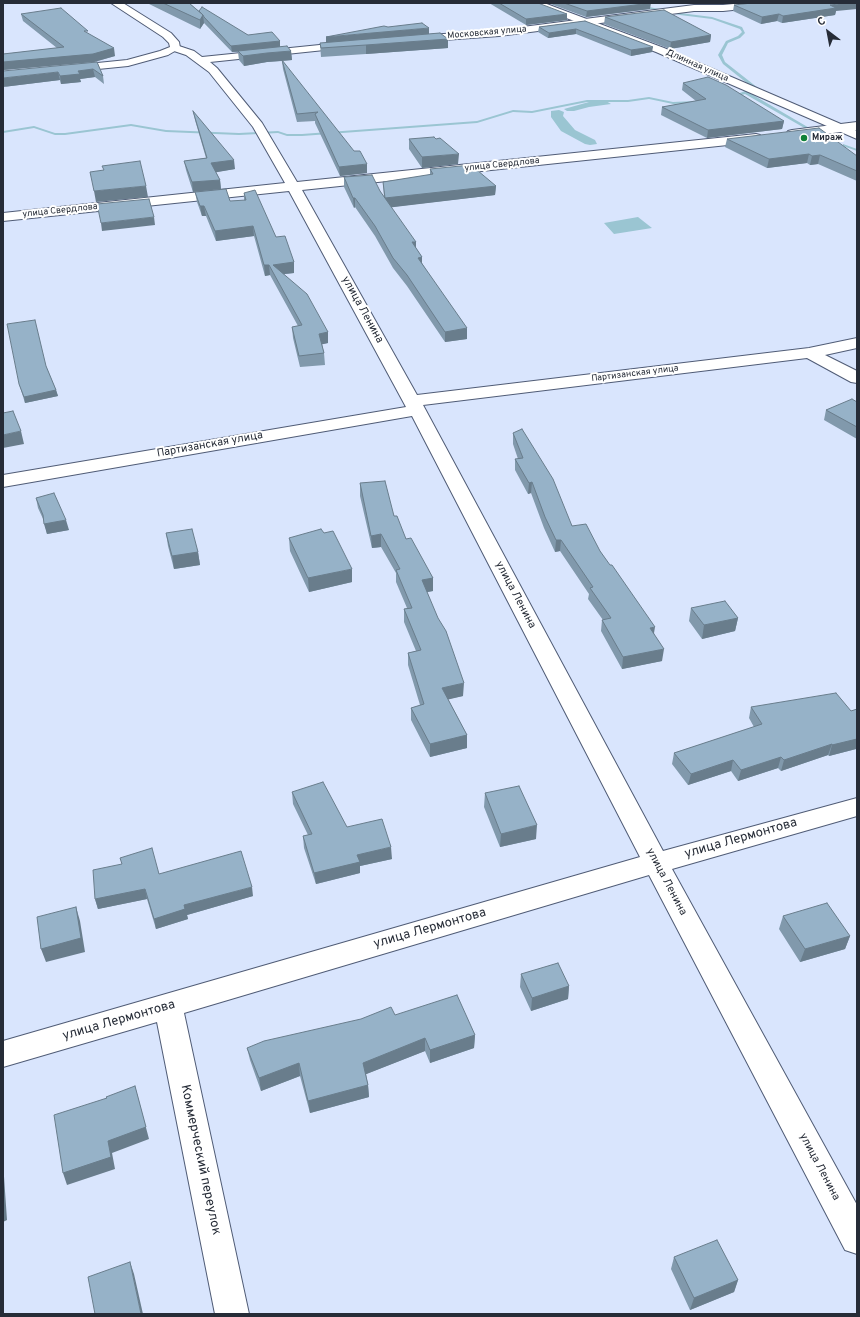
<!DOCTYPE html>
<meta charset="utf-8">
<style>
body{margin:0}
#map{position:relative;width:860px;height:1317px;overflow:hidden;background:#d9e5fd;font-family:Overpass,sans-serif}
canvas{display:block}
.frame{position:absolute;inset:0;border:4px solid #262c37;pointer-events:none}
.north{position:absolute;left:808px;top:12px;width:40px;height:40px;-webkit-text-stroke:3px #fff;paint-order:stroke;rotate:328deg;font-size:11px;font-weight:700;line-height:16px;text-align:center;color:#262c37}
.north::after{content:'';display:block;margin:auto;width:14px;height:18px;background:#262c37;clip-path:polygon(50% 0,100% 100%,50% 72%,0 100%)}
</style>
<div id="map">
<canvas width="860" height="1317"></canvas>
<div class="frame"></div>
<div class="north">С</div>
</div>
<script>
const g = document.querySelector('canvas').getContext('2d');
g.lineJoin = 'round';
function fill(path, color) {
  g.fillStyle = color;
  g.fill(path, 'evenodd');
}
function poly(rows) {
  const path = new Path2D();
  for (const r of rows) {
    path.moveTo(r[0], r[1]);
    for (let i = 2; i < r.length; i += 2) path.lineTo(r[i], r[i + 1]);
  }
  return path;
}
function strokePath(path, color, width, dash) {
  g.strokeStyle = color;
  g.lineWidth = width;
  g.lineCap = dash ? 'butt' : 'round';
  g.setLineDash(dash || []);
  g.stroke(path);
}
function label(font, color, halo, rows, align = 'center') {
  g.font = font + ' Overpass,sans-serif';
  g.lineWidth = 4;
  g.setLineDash([]);
  g.textBaseline = 'middle';
  g.strokeStyle = halo;
  g.fillStyle = color;
  for (const [text, x, y, turn = 0] of rows) {
    g.save();
    g.translate(x, y);
    g.rotate((+turn || 0) * Math.PI / 180);
    g.textAlign = isNaN(turn) ? turn : align;
    if (halo) g.strokeText(text, 0, 0);
    g.fillText(text, 0, 0);
    g.restore();
  }
}
fill(poly([
 [606,101,611,104,589,107,574,111,567,111,564,109,589,102],
 [559,110,564,112,563,116,575,130,595,140,597,144,590,145,585,144,561,131,551,117,551,111],
 [638,217,652,228,614,234,604,223]
]), '#9ac5d2');
fill(poly([
 [621,3,628,3,680,13,712,17,742,27,745,33,740,38,728,43,722,55,725,62,758,88,748,92,811,129,808,130,745,94,732,98,732,96,753,88,723,64,718,55,726,41,738,36,742,32,740,29,712,19,680,15,621,3],
 [649,97,673,102,695,101,697,102,695,103,673,104,649,99,628,102,587,102,532,113,513,112,477,123,302,136,287,136,278,133,239,135,166,132,131,126,65,135,55,135,34,128,3,133,3,131,34,126,55,133,65,133,131,124,166,130,239,133,278,131,287,134,302,134,477,121,513,110,532,111,587,100,628,100,649,97],
 [843,144,857,149,857,151,843,146,843,144]
]), '#9ac5d2');
const minor = poly([
 [744,3,777,3,772,6,723,11,694,11,499,36,416,42,411,39,416,36,499,30,694,5,723,5,744,3],
 [349,42,354,45,353,47,210,62,217,68,262,123,297,182,756,134,760,135,762,138,760,141,756,142,302,190,417,395,809,348,857,338,857,348,825,355,857,371,857,383,851,382,807,358,423,405,663,851,857,798,857,816,672,869,857,1205,857,1254,845,1250,649,875,184,1013,249,1314,215,1314,157,1022,3,1067,3,1041,640,857,412,416,3,487,3,475,406,407,289,191,3,221,3,213,285,183,253,127,209,72,186,55,171,50,170,48,171,46,179,46,194,51,202,57,349,42],
 [857,122,857,130,792,138,788,137,786,134,788,131,792,130,857,122]
]);
const tertiary = poly([
 [111,3,123,3,171,33,179,42,180,48,168,55,128,66,68,72,64,71,63,69,68,66,127,60,160,51,170,47,169,43,163,37,111,3]
]);
const secondary = poly([
 [530,3,544,3,664,48,857,131,857,139,656,52,532,5,530,3]
]);
strokePath(minor, '#505c76', 2);
strokePath(tertiary, '#505c76', 2);
strokePath(secondary, '#505c76', 2);
fill(minor, '#fff');
fill(tertiary, '#fff');
fill(secondary, '#fff');
fill(poly([
 [147,3,189,3,199,11,248,35,280,41,280,47,291,51,292,60,282,61,367,173,340,176,315,123,315,121,297,122,283,69,282,61,267,62,244,66,239,60,238,52,232,52,204,23,200,29],
 [489,3,538,3,567,20,526,25],
 [548,3,650,3,650,9,586,17],
 [734,5,836,11,835,15,782,23,777,21,761,24,733,11],
 [21,14,88,34,115,56,94,62,3,70,3,54,57,48,23,21],
 [605,17,711,35,710,42,670,49,604,24],
 [585,21,652,52,631,56,576,34,548,38,538,32,539,27],
 [388,27,448,39,448,48,366,54,321,57,320,43,326,43],
 [97,62,103,76,104,84,95,77,80,79,81,82,61,84,60,80,3,87],
 [683,83,784,121,782,129,707,138,661,115,662,107,696,101,682,90],
 [193,111,235,169,216,172,220,180,221,189,193,192,186,170,184,161,206,158,195,120],
 [409,139,458,164,422,168,409,149],
 [727,139,857,156,857,181,818,164,810,165,807,163,767,168,725,147],
 [430,169,496,186,495,195,391,207,416,248,422,257,422,263,467,339,445,342,407,286,393,268,375,236,355,207,354,208,344,187,344,177,380,191,384,197,383,182,430,175],
 [195,192,230,201,244,201,244,193,276,237,294,262,294,273,284,274,328,332,328,343,322,344,324,353,325,365,300,367,293,338,292,327,298,326,270,275,265,276,254,236,216,241,206,216,202,216,197,202],
 [46,366,56,390,58,396,25,403,21,390,19,384],
 [857,402,857,439,824,420,826,410],
 [513,433,572,526,600,551,654,633,662,661,622,669,601,631,602,620,603,620,588,599,589,594,560,551,555,552,544,528,531,493,528,494,515,470,515,459,518,459,513,444],
 [360,483,394,516,406,539,433,578,433,591,427,592,463,696,448,699,467,735,467,748,430,757,411,720,411,708,420,705,408,665,408,653,416,651,404,622,404,609,407,608,396,582,396,573,381,547,372,548,360,496],
 [36,498,69,530,47,534,44,521,38,508],
 [166,533,198,552,200,565,174,569,168,546],
 [289,538,352,582,309,592,290,551],
 [691,608,738,618,735,631,702,639,689,621],
 [751,707,851,711,857,709,857,746,856,749,829,756,828,755,781,771,778,768,738,781,731,771,688,785,672,764,674,753,754,727,749,718],
 [292,792,347,827,392,859,360,866,360,873,316,884,304,848,303,836,308,835,293,804],
 [485,793,536,839,500,847,484,807],
 [159,874,253,896,187,915,188,919,156,929,147,899,98,909,95,899],
 [783,916,850,936,845,949,800,962,779,929],
 [521,974,569,986,568,999,531,1011,520,987],
 [395,1015,475,1035,474,1048,430,1063,425,1051,366,1074,368,1085,369,1097,310,1113,300,1076,261,1091,250,1060,247,1048],
 [674,1257,738,1280,734,1292,690,1310,671,1269]
]), '#8199ac');
fill(poly([
 [651,3,650,9,586,17,587,11],
 [847,3,857,3,857,9,836,11,835,15,782,23,783,16,830,5],
 [567,14,567,20,526,25,526,19],
 [779,14,777,21,761,24,762,17],
 [203,15,204,23,200,29,200,20],
 [429,28,429,34,326,43,326,37],
 [576,29,576,34,548,38,549,33],
 [711,35,710,42,670,49,671,42],
 [448,39,448,48,366,54,366,45],
 [280,41,280,47,232,52,231,46],
 [653,47,652,52,631,56,631,50],
 [114,48,115,56,94,62,3,70,3,62],
 [291,51,292,60,267,62,244,66,243,56,267,53],
 [93,69,95,77,80,79,81,82,61,84,60,76,78,71],
 [58,72,60,80,3,87,3,78],
 [784,121,782,129,707,138,708,130],
 [459,154,458,164,422,168,422,157],
 [809,154,807,163,767,168,769,159],
 [820,155,818,164,810,165,812,156],
 [234,160,235,169,212,173,211,163],
 [367,164,367,173,340,176,339,167],
 [220,180,221,189,193,192,192,182],
 [146,186,148,197,96,202,94,191],
 [496,186,495,195,386,208,385,198],
 [353,198,355,198,355,207,354,208],
 [200,206,204,206,206,216,202,216],
 [154,217,155,225,102,231,101,223],
 [253,226,254,236,216,241,215,231],
 [412,242,416,242,416,252],
 [422,257,422,267,418,258],
 [294,262,294,273,275,275,273,265],
 [264,265,269,265,270,275,265,276],
 [467,328,467,339,445,342,445,332],
 [328,332,328,343,319,345,319,334],
 [56,390,58,396,25,403,24,397],
 [21,431,24,444,3,448,3,435],
 [532,482,531,493,528,494,529,483],
 [66,520,69,530,47,534,44,524],
 [381,534,381,547,372,548,371,536],
 [556,540,561,540,560,551,555,552],
 [198,552,200,565,174,569,172,556],
 [352,569,352,582,309,592,308,578],
 [433,578,433,591,422,593,422,580],
 [738,618,735,631,702,639,704,625],
 [655,627,653,639,650,628],
 [664,649,662,661,622,669,623,657],
 [464,683,463,696,442,701,442,688],
 [467,735,467,748,430,757,430,744],
 [857,737,857,746,856,749,829,756,832,745],
 [832,744,828,755,781,771,784,760],
 [781,757,778,768,738,781,741,770],
 [733,760,731,771,688,785,691,774],
 [537,825,536,839,500,847,501,834],
 [391,847,392,859,360,866,360,873,316,884,314,873,357,855],
 [252,887,253,896,187,915,188,919,156,929,154,919,184,905],
 [145,889,147,899,98,909,95,899],
 [76,907,80,921,85,952,46,962,41,949],
 [850,936,845,949,800,962,805,949],
 [569,986,568,999,531,1011,532,998],
 [475,1035,474,1048,430,1063,430,1050],
 [425,1038,425,1051,364,1075,363,1063],
 [299,1063,300,1076,261,1091,259,1078],
 [368,1085,369,1097,310,1113,308,1101],
 [135,1086,149,1139,112,1153,115,1169,67,1185,63,1173,108,1141],
 [3,1162,7,1220,3,1222],
 [130,1262,134,1274,143,1314,141,1314],
 [738,1280,734,1292,690,1310,694,1298]
]), '#697d8c');
const building = poly([
 [163,3,189,3,203,15,200,20,163,3],
 [499,3,538,3,567,14,526,19,499,3],
 [564,3,651,3,587,11,564,3],
 [752,3,847,3,830,5,836,8,783,16,779,14,762,17,734,5,752,3],
 [202,7,248,35,272,32,280,41,231,46,204,17,203,15,199,11,202,7],
 [61,8,88,31,84,31,114,48,93,54,3,62,3,54,64,47,21,14,61,8],
 [664,10,711,35,671,42,605,17,664,10],
 [585,21,653,47,631,50,576,29,549,33,539,27,585,21],
 [422,23,429,28,326,37,384,26,388,27,422,23],
 [440,33,448,39,366,45,321,48,320,43,440,33],
 [287,46,291,51,267,53,243,56,238,51,287,46],
 [282,60,354,151,360,151,367,164,339,167,315,114,318,112,297,114,282,60],
 [97,62,103,76,93,69,78,71,80,74,60,76,58,72,3,78,3,71,97,62],
 [708,77,726,85,784,121,708,130,662,107,706,99,683,83,708,77],
 [193,111,234,160,211,163,220,180,192,182,184,161,207,158,193,111],
 [819,128,857,156,857,171,820,155,812,156,809,154,769,159,727,139,819,128],
 [434,137,436,139,440,138,459,154,422,157,409,139,434,137],
 [140,161,146,186,94,191,90,172,104,170,102,166,140,161],
 [471,165,496,186,385,198,383,182,433,174,430,169,471,165],
 [372,175,380,191,416,242,412,242,422,257,418,258,467,328,445,332,407,275,393,258,375,226,355,198,353,198,344,177,372,175],
 [226,189,230,201,246,200,244,193,255,190,276,237,285,236,294,262,273,265,307,294,328,332,319,334,324,353,299,356,292,327,302,325,269,265,264,265,253,226,215,231,204,206,200,206,195,192,226,189],
 [149,199,154,217,101,223,97,204,149,199],
 [35,320,46,366,56,390,24,397,19,384,7,324,35,320],
 [852,399,857,402,857,427,826,410,852,399],
 [13,411,21,431,3,435,3,413,13,411],
 [522,429,553,479,572,526,586,524,600,551,610,565,612,565,655,627,650,628,664,649,623,657,602,620,611,618,590,588,593,587,561,540,556,540,545,517,532,482,529,483,515,459,523,458,513,433,522,429],
 [385,481,394,516,397,516,406,539,411,538,433,578,422,580,438,618,446,631,464,683,442,688,467,735,430,744,411,708,424,704,408,653,421,650,404,609,412,608,396,570,400,569,381,534,371,536,360,483,385,481],
 [54,493,66,520,44,524,43,515,36,498,54,493],
 [192,529,198,552,172,556,166,533,192,529],
 [321,529,324,533,333,531,352,569,308,578,289,538,321,529],
 [725,601,738,618,704,625,691,608,725,601],
 [836,693,851,711,857,709,857,739,832,745,832,744,784,760,781,757,741,770,733,760,691,774,674,753,762,724,751,707,836,693],
 [323,782,347,827,382,819,391,847,357,855,360,862,314,873,303,836,312,834,292,792,323,782],
 [519,786,537,825,501,834,485,793,519,786],
 [152,848,159,874,241,851,252,887,184,905,185,909,154,919,145,889,95,899,93,870,122,864,120,858,152,848],
 [827,903,850,936,805,949,783,916,827,903],
 [76,907,81,938,41,949,37,917,76,907],
 [558,963,569,986,532,998,521,974,558,963],
 [457,995,475,1035,430,1050,425,1038,363,1063,368,1085,308,1101,299,1063,259,1078,247,1048,264,1041,361,1019,391,1007,395,1015,457,995],
 [135,1086,146,1127,108,1141,111,1157,63,1173,54,1115,107,1098,106,1097,135,1086],
 [717,1240,738,1280,694,1298,674,1257,717,1240],
 [130,1262,141,1314,95,1314,88,1277,130,1262]
]);
fill(building, '#96b2c8');
strokePath(building, '#697d8c', 1);
for (const [x, y, r, color] of [
 [804,138,4,"#0f8138"]
]) {
  const dot = new Path2D();
  dot.arc(x, y, r, 0, 2 * Math.PI);
  g.fillStyle = color;
  g.fill(dot);
  strokePath(dot, '#fff', 1.5);
}
label('9px', '#262c37', '#fff', [
 ["Московская улица",487,33,-5],
 ["Длинная улица",697,66,24],
 ["улица Свердлова",502,165,-6],
 ["улица Свердлова",60,211,-6],
 ["Партизанская улица",635,374,-7]
]);
label('bold 9px', '#262c37', '#fff', [
 ["Мираж",812,138]
], 'left');
label('11px', '#262c37', '#fff', [
 ["улица Ленина",362,310,61],
 ["Партизанская улица",210,445,-10],
 ["улица Ленина",515,595,62],
 ["улица Ленина",666,882,62],
 ["улица Ленина",819,1167,62]
]);
label('13px', '#262c37', '#fff', [
 ["улица Лермонтова",741,839,-16],
 ["улица Лермонтова",430,929,-16],
 ["улица Лермонтова",119,1021,-16],
 ["Коммерческий переулок",200,1160,78]
]);
</script>
